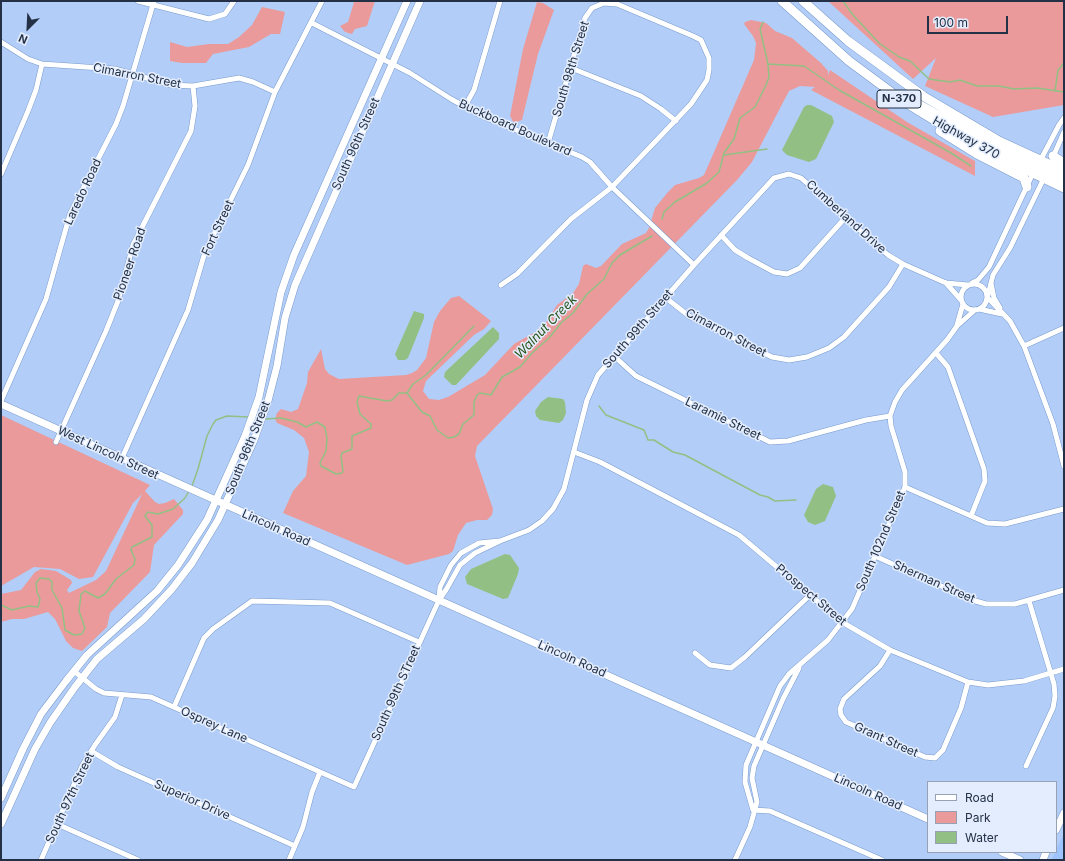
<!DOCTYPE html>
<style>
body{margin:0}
#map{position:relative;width:1065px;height:861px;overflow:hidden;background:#b2cef8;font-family:Inter,sans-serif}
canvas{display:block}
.frame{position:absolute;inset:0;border:2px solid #233045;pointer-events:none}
.legend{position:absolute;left:927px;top:781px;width:130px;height:72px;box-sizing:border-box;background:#e3edfe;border:1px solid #96a1b4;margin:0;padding:5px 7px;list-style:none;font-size:12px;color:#233045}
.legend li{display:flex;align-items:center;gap:8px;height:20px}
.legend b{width:20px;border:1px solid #96a1b4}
.north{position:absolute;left:8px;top:8px;width:40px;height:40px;-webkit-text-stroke:3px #e3edfe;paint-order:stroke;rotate:204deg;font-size:11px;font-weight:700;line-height:16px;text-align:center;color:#233045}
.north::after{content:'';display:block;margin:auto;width:14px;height:18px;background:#233045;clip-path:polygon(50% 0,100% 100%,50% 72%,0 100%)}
.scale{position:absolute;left:927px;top:16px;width:81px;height:18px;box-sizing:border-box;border:2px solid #233045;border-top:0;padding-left:5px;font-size:12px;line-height:14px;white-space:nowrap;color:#233045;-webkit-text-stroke:3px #e3edfe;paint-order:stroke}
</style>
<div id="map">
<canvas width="1065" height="861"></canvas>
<div class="frame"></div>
<ul class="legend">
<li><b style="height:5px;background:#fff"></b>Road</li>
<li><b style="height:11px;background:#ea9a9b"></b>Park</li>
<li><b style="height:11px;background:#92c084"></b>Water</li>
</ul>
<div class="north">N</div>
<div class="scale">100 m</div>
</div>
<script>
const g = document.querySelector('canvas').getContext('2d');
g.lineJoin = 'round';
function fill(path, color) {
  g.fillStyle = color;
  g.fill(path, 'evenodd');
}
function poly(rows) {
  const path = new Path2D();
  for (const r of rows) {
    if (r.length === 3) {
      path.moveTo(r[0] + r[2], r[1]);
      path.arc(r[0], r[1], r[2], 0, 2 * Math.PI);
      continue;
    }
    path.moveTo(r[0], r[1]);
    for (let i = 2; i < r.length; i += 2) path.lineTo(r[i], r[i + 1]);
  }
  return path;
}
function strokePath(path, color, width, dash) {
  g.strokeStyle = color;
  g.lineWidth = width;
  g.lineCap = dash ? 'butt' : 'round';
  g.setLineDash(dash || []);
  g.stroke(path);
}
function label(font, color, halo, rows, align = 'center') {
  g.font = font + ' Inter,sans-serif';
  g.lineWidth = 3;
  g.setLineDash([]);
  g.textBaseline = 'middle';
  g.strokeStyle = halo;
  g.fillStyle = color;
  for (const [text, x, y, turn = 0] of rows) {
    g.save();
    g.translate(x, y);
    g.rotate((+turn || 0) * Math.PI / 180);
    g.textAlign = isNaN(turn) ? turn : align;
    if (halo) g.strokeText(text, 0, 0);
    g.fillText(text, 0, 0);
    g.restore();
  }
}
fill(poly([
 [1064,833,1064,860,1053,860,1052,859]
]), '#9ec4ff');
fill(poly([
 [375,1,367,26,355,29,352,34,345,32,340,26,348,22,354,2],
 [828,1,1064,1,1064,105,993,117,925,86,936,58,913,79],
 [537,2,543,3,554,10,538,54,522,120,514,123,510,116,523,49],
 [262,7,285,12,280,34,271,34,249,47,213,54,206,63,182,63,170,61,170,42,187,47,209,44,228,44,239,37,252,25],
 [751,20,766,23,775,31,792,38,821,63,828,71,828,75,830,70,907,122,975,161,975,176,811,90,815,87,800,86,789,91,752,162,737,180,477,446,475,456,493,509,492,515,487,520,477,520,466,523,458,535,453,551,449,554,407,565,283,513,293,491,306,476,309,452,304,438,294,430,277,423,275,419,277,413,281,409,291,412,298,409,307,383,308,372,321,349,325,369,329,374,339,379,406,375,412,373,417,370,426,358,434,322,440,311,451,298,459,296,491,321,484,329,474,335,426,381,423,391,429,399,439,400,448,397,485,375,514,344,537,331,545,324,557,305,573,293,579,284,583,266,586,264,596,268,601,266,622,244,646,233,649,228,655,208,668,192,675,185,699,178,704,175,754,60,756,43,753,36,744,24,745,22],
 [1,415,150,485,145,491,155,502,159,504,165,503,174,499,183,510,183,514,154,545,150,572,110,613,107,627,82,651,73,648,66,641,55,619,48,612,24,619,12,619,1,622,1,594,21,590,35,572,41,569,56,571,71,580,72,583,67,590,69,593,96,580,106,571,142,494,133,503,93,577,79,579,60,569,34,567,1,586]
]), '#ea9a9b');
fill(poly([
 [807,105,811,105,832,116,834,122,816,159,809,162,787,155,782,150,804,107],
 [414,311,424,314,424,318,408,358,405,360,398,360,395,354],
 [493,327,499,333,499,339,456,385,452,385,444,377,445,372],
 [548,397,563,399,565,402,566,413,563,420,559,423,540,420,536,416,535,411,541,402],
 [823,484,833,487,836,496,825,521,815,525,808,522,804,515,816,489],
 [505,554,510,555,519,568,518,574,508,598,503,599,467,584,465,577,471,569]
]), '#92c084');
strokePath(poly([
 [843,1,853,15,879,43,899,57,910,61,929,79,950,82,960,80,977,86,999,86,1014,89,1037,88,1064,92],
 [768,64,804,66,839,90,951,153,971,166],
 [1055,91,1058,70,1064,63],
 [724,155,767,149],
 [662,219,664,212,675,202,707,183,719,172,724,153,734,139,740,118,755,107,766,85,769,77,768,64,760,29,763,22],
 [407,393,413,384,426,375,474,326],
 [599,406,606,415,644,430,648,440,654,440,673,452,685,455,760,495,768,497,775,501,796,500],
 [265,419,281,418,297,422,306,427,317,422,325,427,327,439,326,451,320,463,321,466,336,474,342,473,343,471,341,456,342,453,352,449,352,436,371,428,371,424,360,414,357,402,359,396,387,401,392,400,399,393,407,393,422,412,430,416,437,430,448,438,454,437,459,434,463,424,474,415,474,402,477,395,480,393,491,395,502,377,520,367,532,353,549,338,561,323,573,313,587,294,604,279,612,263,620,255,652,236],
 [192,486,198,469,207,436,213,424,216,420,227,416,249,417],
 [1,605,12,610,29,606,38,607,40,599,37,592,36,583,40,578,49,579,52,582,52,590,62,608,65,630,74,635,82,634,85,628,79,611,81,594,85,591,98,598,105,594,116,579,134,565,135,559,131,550,132,547,152,537,152,525,145,516,146,514,148,512,158,514,173,509,185,498,189,491]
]), '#92c084', 1.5);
const street = poly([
 [138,1,209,19,225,14,234,1],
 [312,23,410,73,451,99,482,116,582,157,590,162,612,187,694,265],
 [1,42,28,59,42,64,115,69,171,85,193,86,239,78,253,82,275,92],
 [571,68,641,96,661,109,676,121],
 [465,106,474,90,500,1],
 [1053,157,1064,132],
 [1040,161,1059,125,1064,118],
 [1,174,28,111,36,90,42,64],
 [721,235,735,250,748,258,774,272,787,274,800,268,845,218],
 [946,283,961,300],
 [972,283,978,280,989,267,1034,171],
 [991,283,994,298,1000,308],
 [974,297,13],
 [501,285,517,274,571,219,612,187,691,104,707,80,709,70,709,58,701,40,693,36,617,4,604,3,592,8,585,18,548,143],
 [988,295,993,275,1010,248,1044,178],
 [666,298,689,316,772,357,789,360,807,357,829,348,844,337,889,287,903,264],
 [988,298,1010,321,1024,346,1053,424,1064,466],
 [979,309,1002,314],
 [957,325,963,304],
 [1024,346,1064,328],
 [936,353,948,367,984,469,985,481,971,516],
 [614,356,636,376,770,442,788,441,866,420,890,416],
 [1,401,46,299,70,214,116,124,123,106,154,1],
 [56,442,106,331,118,301,133,245,191,131,195,106,193,86],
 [574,452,600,462,739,535,842,622,890,650,968,682,988,685,1024,681,1064,669],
 [122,458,188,310,205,252,248,165,275,92,322,1],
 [905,487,987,523,1005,524,1064,509],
 [500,541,529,530,542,521,553,509,564,489,587,400,598,375,694,265,774,178,789,174,801,178,888,255,903,264,946,283,968,285],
 [875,556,972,600,986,604,1015,604,1064,590],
 [890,650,880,666,844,699,840,709,841,715,846,722,925,757,935,758,943,750,961,708,968,682],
 [695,653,710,665,731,668,745,657,810,595],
 [74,671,96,689,104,693,151,697,354,787,439,600,446,590,460,565,475,553,500,541,479,543,461,553,451,565,440,587,439,600],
 [174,707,204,638,213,629,252,601,330,603,419,642],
 [91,751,118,767,295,846],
 [1026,766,1053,708,1055,696,1054,684,1029,601],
 [753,810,745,782,746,765,780,686,789,674,828,640,852,609,905,487,905,472,891,426,890,416,895,402,902,390,947,340,957,326,975,310],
 [753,810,770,811,882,860],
 [57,824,138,860],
 [41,860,82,766,95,745,115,717,122,695],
 [289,860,303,827,312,792,320,772],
 [735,860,750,827,757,802,752,778,754,766,783,699,799,668]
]);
const secondary = poly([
 [1,404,928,819],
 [1,798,23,749,41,714,66,681,87,655,157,591,178,565,207,520,245,436,259,397,281,292,294,255,407,1],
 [1,824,35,749,50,723,75,687,97,659,144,619,172,589,192,563,218,520,254,440,268,401,277,366,285,318,295,285,420,1],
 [1056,830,1064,813],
 [1002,852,1020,860],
 [1043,860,1046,852]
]);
const highway = poly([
 [782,1,849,61,903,101,975,145,1064,188],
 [803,1,848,41,923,96,999,141,1064,171],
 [916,103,973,135,1018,158,1032,165,1047,168],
 [940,131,977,154,1024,178,1027,187],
 [1053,156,1064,163],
 [1040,169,1064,180]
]);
strokePath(street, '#799acc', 6);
strokePath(secondary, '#799acc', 8);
strokePath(highway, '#799acc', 10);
strokePath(street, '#fff', 5);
strokePath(secondary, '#fff', 7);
strokePath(highway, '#fff', 9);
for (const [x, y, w] of [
 [899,99,44]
]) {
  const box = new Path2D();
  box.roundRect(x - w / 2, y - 9, w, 18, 3);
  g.fillStyle = '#e3edfe';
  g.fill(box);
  strokePath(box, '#233045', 1);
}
label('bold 11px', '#233045', null, [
 ["N-370",899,99]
]);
label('12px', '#233045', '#e3edfe', [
 ["South 98th Street",571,69,-73],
 ["Cimarron Street",137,76,11],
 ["Buckboard Boulevard",515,128,24],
 ["Highway 370",966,138,29],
 ["South 96th Street",356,144,-66],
 ["Laredo Road",83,192,-65],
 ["Cumberland Drive",846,217,42],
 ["Fort Street",218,228,-65],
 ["Pioneer Road",130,264,-71],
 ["South 99th Street",638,329,-49],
 ["Cimarron Street",726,333,28],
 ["Laramie Street",723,419,26],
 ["South 96th Street",248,448,-68],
 ["West Lincoln Street",108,453,25],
 ["Lincoln Road",276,528,24],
 ["South 102nd Street",881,541,-67],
 ["Sherman Street",934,582,24],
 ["Prospect Street",811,595,40],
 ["Lincoln Road",572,659,24],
 ["South 99th STreet",396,693,-66],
 ["Osprey Lane",214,725,24],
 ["Grant Street",886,740,24],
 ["Lincoln Road",868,792,24],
 ["South 97th Street",70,798,-65],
 ["Superior Drive",192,800,24]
]);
label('italic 13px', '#265217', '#e3edfe', [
 ["Walnut Creek",546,327,-46]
]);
</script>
